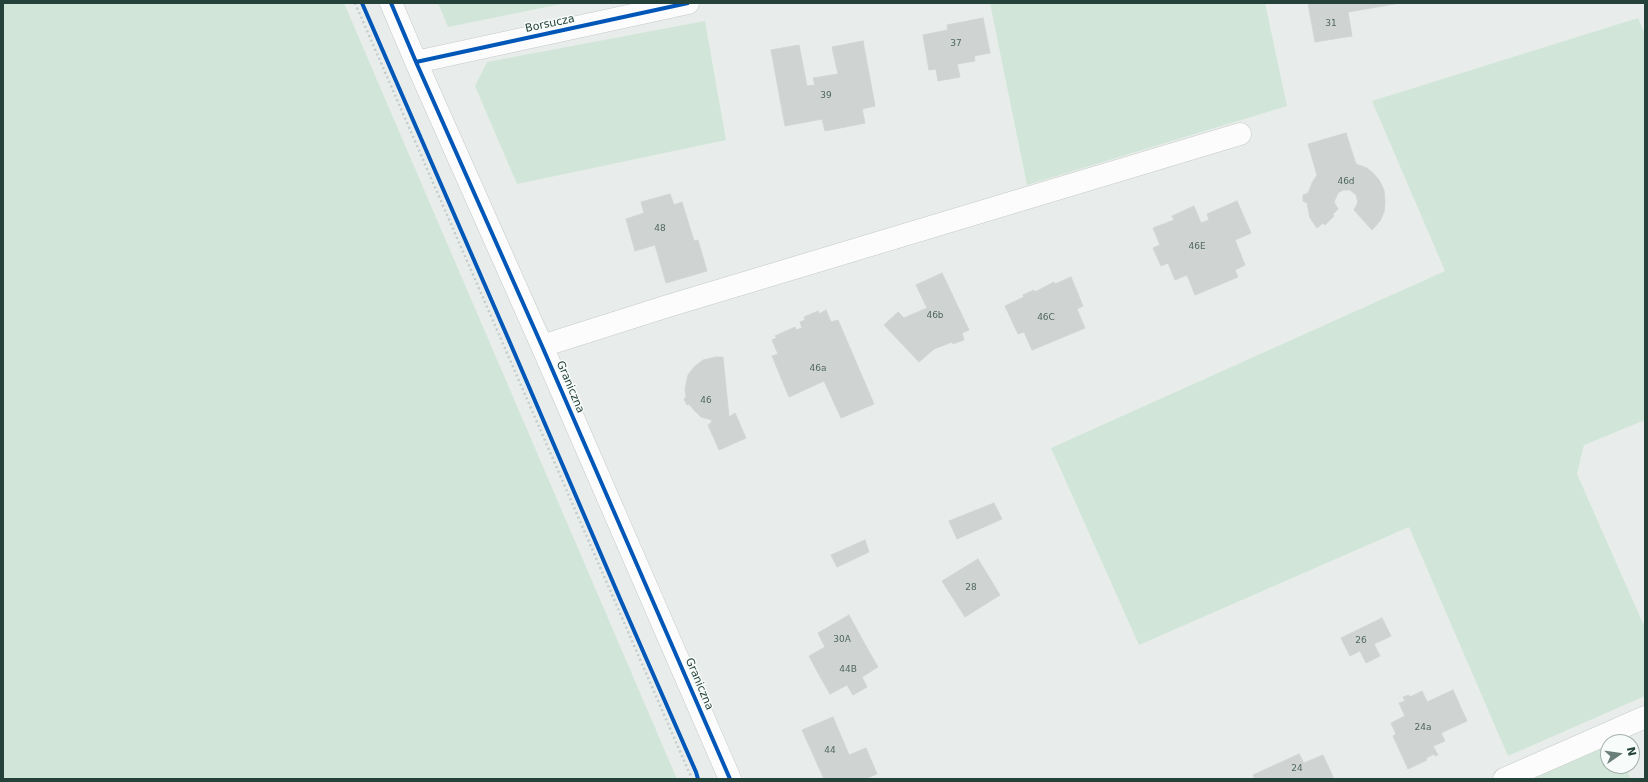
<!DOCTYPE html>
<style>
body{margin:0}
#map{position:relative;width:1648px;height:782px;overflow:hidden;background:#e8edeb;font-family:"DejaVu Sans",sans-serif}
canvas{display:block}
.frame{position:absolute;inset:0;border:4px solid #24423a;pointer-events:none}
.north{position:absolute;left:1600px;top:734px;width:40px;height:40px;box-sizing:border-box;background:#f7fbf9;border:1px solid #a3b1ad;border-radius:50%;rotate:77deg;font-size:11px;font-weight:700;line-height:16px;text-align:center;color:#24423a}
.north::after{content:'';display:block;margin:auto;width:14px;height:18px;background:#697e78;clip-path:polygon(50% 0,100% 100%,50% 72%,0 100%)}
</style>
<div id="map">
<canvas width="1648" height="782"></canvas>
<div class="frame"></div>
<div class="north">N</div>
</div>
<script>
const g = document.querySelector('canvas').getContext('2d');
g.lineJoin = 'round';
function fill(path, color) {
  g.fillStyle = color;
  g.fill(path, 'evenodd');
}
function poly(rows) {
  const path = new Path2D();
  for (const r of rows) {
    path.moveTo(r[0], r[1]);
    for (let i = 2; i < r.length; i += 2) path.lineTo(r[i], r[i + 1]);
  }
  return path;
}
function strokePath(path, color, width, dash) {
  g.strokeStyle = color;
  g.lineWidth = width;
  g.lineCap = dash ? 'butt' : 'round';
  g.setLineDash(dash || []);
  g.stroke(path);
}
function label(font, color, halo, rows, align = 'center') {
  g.font = font + ' "DejaVu Sans",sans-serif';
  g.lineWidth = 3;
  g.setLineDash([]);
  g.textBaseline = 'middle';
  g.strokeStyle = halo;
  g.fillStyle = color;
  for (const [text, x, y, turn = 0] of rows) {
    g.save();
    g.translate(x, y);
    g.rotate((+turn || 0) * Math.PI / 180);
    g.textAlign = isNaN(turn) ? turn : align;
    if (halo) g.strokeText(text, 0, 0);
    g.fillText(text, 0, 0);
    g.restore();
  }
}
fill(poly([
 [3,3,344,3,677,779,3,779],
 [438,3,566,3,448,27],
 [990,3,1265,3,1287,106,1027,185],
 [1638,18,1645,34,1645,420,1584,445,1577,474,1645,628,1645,696,1508,756,1409,527,1139,645,1051,448,1445,271,1372,101],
 [705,21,726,140,517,184,475,86,487,62],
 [1608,745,1608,766,1625,766,1631,779,1531,779]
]), '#d1e6d8');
const building = poly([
 [1308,3,1400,3,1348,12,1352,36,1315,42,1308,3],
 [983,18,990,53,974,56,975,61,957,64,960,77,938,81,936,69,929,70,923,35,948,30,947,25,983,18],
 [863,41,875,106,862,109,865,123,825,131,822,119,785,126,771,50,799,45,807,86,815,85,813,78,838,74,832,47,863,41],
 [1346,133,1356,164,1367,168,1373,173,1379,180,1384,190,1385,202,1384,212,1380,221,1372,230,1354,210,1358,202,1356,195,1350,190,1343,190,1338,193,1334,202,1338,209,1333,214,1334,216,1325,225,1323,223,1317,228,1310,218,1307,203,1303,201,1303,195,1308,193,1312,183,1317,175,1308,144,1346,133],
 [670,194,674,205,682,202,694,241,698,240,707,271,666,283,655,245,635,251,626,219,644,213,641,202,670,194],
 [1237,201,1251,233,1235,240,1245,265,1235,270,1238,277,1195,295,1187,275,1175,280,1168,263,1161,266,1153,248,1160,245,1153,228,1174,220,1172,216,1194,206,1201,223,1209,220,1207,214,1237,201],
 [942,273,969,330,962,333,964,340,953,344,952,342,934,349,919,362,884,325,898,312,904,318,927,308,916,285,942,273],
 [1071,277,1083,306,1077,309,1085,328,1032,350,1024,332,1018,334,1005,306,1024,297,1023,295,1034,290,1035,292,1054,282,1055,284,1071,277],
 [826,310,831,322,838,320,874,404,841,418,824,381,789,397,772,356,778,354,772,340,777,338,775,336,795,327,796,330,802,328,800,322,805,320,804,317,818,311,819,314,826,310],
 [716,357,723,357,729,417,735,413,746,438,719,450,708,425,711,423,712,420,701,417,693,409,689,404,687,405,684,399,686,397,685,389,688,375,694,367,703,360,716,357],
 [994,503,1002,519,957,539,949,521,994,503],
 [865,540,869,552,837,567,831,555,865,540],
 [978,559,1000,595,965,617,942,581,978,559],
 [849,615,867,648,818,673,809,656,825,647,818,633,849,615],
 [1382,618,1391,636,1374,644,1380,656,1366,663,1360,651,1350,656,1341,638,1382,618],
 [867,648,878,667,862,677,867,687,853,695,847,685,830,694,818,673,867,648],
 [1453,690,1467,721,1441,733,1445,741,1433,746,1438,755,1435,756,1434,754,1426,758,1427,760,1408,769,1393,736,1396,734,1391,723,1405,716,1399,703,1405,701,1403,697,1409,695,1410,697,1422,691,1427,702,1453,690],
 [833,717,849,755,866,748,877,774,865,779,824,779,802,730,833,717],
 [1299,754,1304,763,1323,755,1334,779,1255,779,1253,775,1299,754]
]);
fill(building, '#cfd4d2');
strokePath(building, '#d1d6d4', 1);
const minor = poly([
 [391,3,416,62,542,346,730,779],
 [416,62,688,3],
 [542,346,668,306,1240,134],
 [1504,779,1645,717]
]);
strokePath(minor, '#c5cac8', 23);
strokePath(poly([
 [355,3,692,779]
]), '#c3ccca', 2.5, [2, 3]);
strokePath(minor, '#fcfcfc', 22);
strokePath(poly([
 [362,3,511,345,621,601,696,772,698,779],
 [391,3,416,62,542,346,730,779],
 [416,62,688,3]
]), '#0057b8', 4);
label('9px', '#506761', null, [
 ["31",1331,24],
 ["37",956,44],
 ["39",826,96],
 ["46d",1346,182],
 ["48",660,229],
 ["46E",1197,247],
 ["46b",935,316],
 ["46C",1046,318],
 ["46a",818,369],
 ["46",706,401],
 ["28",971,588],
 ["30A",842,640],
 ["26",1361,641],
 ["44B",848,670],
 ["24a",1423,728],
 ["44",830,751],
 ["24",1297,769]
]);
label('11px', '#24423a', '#f7fbf9', [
 ["Borsucza",550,24,-12],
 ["Graniczna",570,387,67],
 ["Graniczna",699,684,67]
]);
</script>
